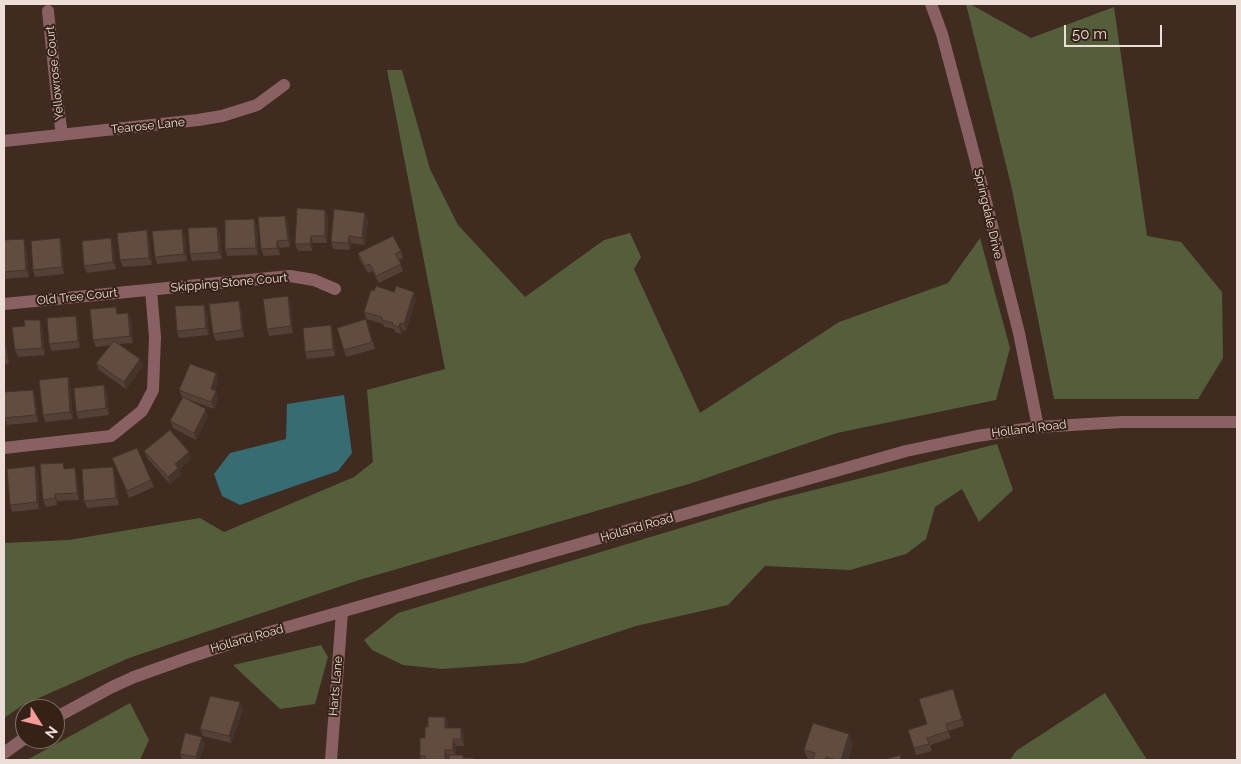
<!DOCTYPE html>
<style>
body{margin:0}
#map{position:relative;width:1241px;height:764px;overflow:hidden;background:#402b20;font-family:Raleway,sans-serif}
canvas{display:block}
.frame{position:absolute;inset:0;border:5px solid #ecded7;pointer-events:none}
.north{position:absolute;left:15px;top:699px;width:50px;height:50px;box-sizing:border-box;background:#352116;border:1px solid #7e6d63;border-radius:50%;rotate:126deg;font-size:14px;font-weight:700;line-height:20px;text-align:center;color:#ecded7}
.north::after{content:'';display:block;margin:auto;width:18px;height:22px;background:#f59b9c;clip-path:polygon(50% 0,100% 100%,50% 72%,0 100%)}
.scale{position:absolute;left:1064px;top:25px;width:98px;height:22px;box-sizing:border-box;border:2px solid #ecded7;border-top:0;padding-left:6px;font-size:15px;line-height:18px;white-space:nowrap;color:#ecded7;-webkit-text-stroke:4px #352116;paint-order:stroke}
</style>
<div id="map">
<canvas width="1241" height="764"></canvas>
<div class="frame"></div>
<div class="north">N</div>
<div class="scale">50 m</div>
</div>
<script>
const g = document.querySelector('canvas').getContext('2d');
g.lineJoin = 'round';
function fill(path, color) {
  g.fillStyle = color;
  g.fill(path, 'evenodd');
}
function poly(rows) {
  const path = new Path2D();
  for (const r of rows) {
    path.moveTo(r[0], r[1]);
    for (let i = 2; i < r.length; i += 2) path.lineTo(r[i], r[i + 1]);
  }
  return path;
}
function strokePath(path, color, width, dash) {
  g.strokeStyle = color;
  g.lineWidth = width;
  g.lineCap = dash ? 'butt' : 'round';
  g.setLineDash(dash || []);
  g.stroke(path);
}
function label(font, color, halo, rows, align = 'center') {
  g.font = font + ' Raleway,sans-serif';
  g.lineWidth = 4;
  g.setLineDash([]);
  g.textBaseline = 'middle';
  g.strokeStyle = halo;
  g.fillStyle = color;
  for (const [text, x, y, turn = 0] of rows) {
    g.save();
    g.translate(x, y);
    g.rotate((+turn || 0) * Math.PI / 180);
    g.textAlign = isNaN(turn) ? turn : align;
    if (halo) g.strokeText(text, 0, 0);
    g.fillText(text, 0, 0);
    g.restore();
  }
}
fill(poly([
 [966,4,970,4,1031,38,1114,7,1147,236,1181,242,1222,292,1223,358,1198,399,1054,399,1011,185],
 [387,70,402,70,430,169,458,225,525,297,604,240,630,233,641,257,634,269,700,413,839,322,948,283,980,238,1010,348,996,400,837,433,692,483,359,580,129,658,23,705,4,718,4,543,69,540,200,518,224,532,354,477,373,462,367,390,445,369],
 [997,444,1013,490,979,522,962,489,935,507,926,539,906,554,850,570,765,566,728,605,636,626,524,663,442,669,403,665,372,650,364,640,398,613,770,501],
 [321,645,328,657,315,704,280,709,233,665],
 [1105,693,1147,760,1010,760,1016,751],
 [130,703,149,740,140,760,27,760]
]), '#545e3a');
fill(poly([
 [344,395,352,453,338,471,240,505,222,496,214,474,230,453,286,439,287,404]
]), '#366d74');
strokePath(poly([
 [931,4,942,34,975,158,1019,333,1038,427],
 [48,11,58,106,62,135],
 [4,141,198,120,222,116,257,105,284,85],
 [4,304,290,276,314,280,335,289],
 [4,448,111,436,142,411,153,390,155,337,151,290],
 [55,718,112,687,134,677,187,658,235,642,906,451,977,436,1038,427,1122,422,1237,422],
 [4,753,25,738],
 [331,760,342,612]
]), '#8a6163', 12);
fill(poly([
 [285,216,288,223,290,247,280,248,280,255,264,256,261,249],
 [328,217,327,243,313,243,312,251,298,251,295,244],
 [368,220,365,245,351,243,350,250,333,249,331,242],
 [257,226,258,255,227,256,225,249],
 [217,227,220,234,222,259,192,261,190,254],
 [185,236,187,261,157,264,155,257],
 [149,237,152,265,123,267,120,260],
 [60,238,62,245,64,274,35,277,33,270],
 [111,238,113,245,116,269,87,273,84,266],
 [4,240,26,246,29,277,4,279],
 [401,251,403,258,399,260,403,271,379,283,372,271,368,273,360,260,358,253],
 [374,291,416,299,406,331,403,330,401,334,395,332,394,329,384,327,383,324,366,319,364,312],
 [288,296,290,303,293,333,269,336,267,329],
 [204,305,207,312,209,335,179,338,177,331],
 [241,308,244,337,216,341,213,334],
 [128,313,131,320,133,343,119,344,140,359,143,366,126,389,99,370,96,363,111,345,96,347,93,340,119,314],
 [76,316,78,323,80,348,52,351,49,344],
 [40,320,42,327,45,355,18,357,15,350,25,326],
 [368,326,375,349,346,357,337,328],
 [4,328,9,364,4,364],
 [333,332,335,356,307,359,305,352],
 [216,373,218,380,215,391,216,391,218,398,214,409,182,397,179,390],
 [68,377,70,384,73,419,45,422,43,415],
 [107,392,109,415,78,419,76,412],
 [35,396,38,422,7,425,4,418],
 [208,416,196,440,173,428,170,421],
 [144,451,191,459,179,470,181,475,170,484,147,458],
 [112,458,151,480,154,487,129,498],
 [66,469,77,475,79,500,57,501,57,505,46,507,43,500],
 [38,473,39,509,12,512,10,505],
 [115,474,119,505,87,508,84,501],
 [955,696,964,726,948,731,951,738,930,745,932,751,916,755,914,748,927,724],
 [243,709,231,743,203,736,200,729],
 [445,717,448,724,448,728,461,728,464,735,464,746,456,746,456,755,464,758,473,758,474,760,449,760,449,757,448,757,448,760,421,760,420,756,428,727],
 [205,744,199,760,182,760,180,754],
 [853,744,848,760,808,760,804,750]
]), '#544036');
fill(poly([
 [325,210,328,217,327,243,325,236],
 [365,213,368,220,365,245,362,238],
 [285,216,288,223,290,247,288,240],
 [254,219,257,226,258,255,256,248],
 [217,227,220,234,222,259,219,252],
 [182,229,185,236,187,261,184,254],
 [147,230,149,237,152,265,149,258],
 [311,236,313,243,312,251,310,244],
 [349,236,351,243,350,250,348,243],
 [60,238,62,245,64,274,62,267],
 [111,238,113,245,116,269,113,262],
 [24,239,26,246,29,277,26,270],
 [277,241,280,248,280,255,277,248],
 [414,292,416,299,406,331,404,324],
 [288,296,290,303,293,333,291,326],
 [239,301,241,308,244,337,242,330],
 [204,305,207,312,209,335,206,328],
 [128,313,131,320,133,343,130,336],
 [76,316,78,323,80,348,78,341],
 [40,320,42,327,45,355,42,348],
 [400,323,403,330,401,334,399,327],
 [331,325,333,332,335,356,333,349],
 [4,328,5,331,9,364,7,357,4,336],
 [140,359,143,366,126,389,124,382],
 [216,373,218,380,213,396,211,389],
 [68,377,70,384,73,419,70,412],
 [104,385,107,392,109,415,106,408],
 [33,390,35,396,38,422,36,415],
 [216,391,218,398,214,409,211,402],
 [206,409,208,416,196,440,194,433],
 [189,452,191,459,179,470,181,475,170,484,168,477,175,464],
 [35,466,38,473,39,509,37,502],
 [113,467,115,474,119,505,116,498],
 [75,468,77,475,79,500,77,493],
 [55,494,57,501,57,505,55,498],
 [240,702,243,709,231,743,229,736],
 [445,717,448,724,448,735,445,728],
 [461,728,464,735,464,746,461,739],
 [849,734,853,744,848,760,841,760],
 [202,737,205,744,199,760,197,760,196,757],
 [453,739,456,746,456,757,453,750],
 [445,750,448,757,448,760,445,760]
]), '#45342c');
const building = poly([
 [297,208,325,210,325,236,311,236,310,244,295,244,297,208],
 [334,209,365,213,362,238,349,236,348,243,331,242,334,209],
 [285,216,288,240,277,241,277,248,261,249,258,217,285,216],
 [254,219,256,248,225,249,225,220,254,219],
 [217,227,219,252,190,254,188,228,217,227],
 [182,229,184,254,155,257,152,231,182,229],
 [147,230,149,258,120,260,117,233,147,230],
 [393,236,401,251,395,254,401,264,376,276,370,264,365,266,358,253,393,236],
 [60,238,62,267,33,270,31,241,60,238],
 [111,238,113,262,84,266,82,241,111,238],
 [24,239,26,270,4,272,4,240,24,239],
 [376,286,394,292,396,286,414,292,404,324,400,323,399,327,392,325,393,323,382,320,382,317,364,312,371,290,374,291,376,286],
 [288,296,291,326,267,329,263,299,288,296],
 [239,301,242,330,213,334,209,304,239,301],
 [204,305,206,328,177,331,175,306,204,305],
 [116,307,117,314,128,313,130,336,93,340,90,309,116,307],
 [76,316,78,341,49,344,47,318,76,316],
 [366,319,372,342,344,350,337,328,366,319],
 [24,320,40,320,42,348,15,350,12,327,25,326,24,320],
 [331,325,333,349,305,352,303,328,331,325],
 [4,336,7,357,4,357,4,336],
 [114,341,140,359,124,382,96,363,114,341],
 [190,364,216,373,211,389,216,391,211,402,179,390,190,364],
 [68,377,70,412,43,415,39,380,68,377],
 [104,385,106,408,76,412,74,388,104,385],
 [33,390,36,415,4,418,4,392,33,390],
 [183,397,206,409,194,433,170,421,183,397],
 [170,430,189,452,175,464,178,468,168,477,144,451,170,430],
 [137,448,151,480,127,491,112,458,137,448],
 [63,463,64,469,75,468,77,493,55,494,55,498,43,500,40,464,63,463],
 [35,466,37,502,10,505,7,469,35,466],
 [113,467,116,498,84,501,82,469,113,467],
 [953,689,962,719,946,724,948,731,927,738,929,744,914,748,908,730,927,724,919,699,953,689],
 [210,696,240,702,229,736,200,729,210,696],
 [428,717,445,717,445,728,461,728,461,739,453,739,453,750,445,750,445,760,425,760,425,756,420,756,420,738,425,738,425,727,428,727,428,717],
 [813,723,849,734,841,760,837,760,826,757,825,760,813,760,815,753,804,750,813,723],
 [185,733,202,737,196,757,180,754,185,733],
 [449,755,463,755,463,758,473,758,473,760,449,760,449,755],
 [900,755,901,760,883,760,900,755]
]);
fill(building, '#624b3f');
strokePath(building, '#45342c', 1);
label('12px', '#ecded7', '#352116', [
 ["Yellowrose Court",55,73,-96],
 ["Tearose Lane",148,126,-6],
 ["Springdale Drive",988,214,77],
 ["Skipping Stone Court",229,283,-5],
 ["Old Tree Court",77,297,-6],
 ["Holland Road",1029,429,-7],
 ["Holland Road",637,528,-16],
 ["Holland Road",247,639,-16],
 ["Harts Lane",336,686,-85]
]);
</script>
